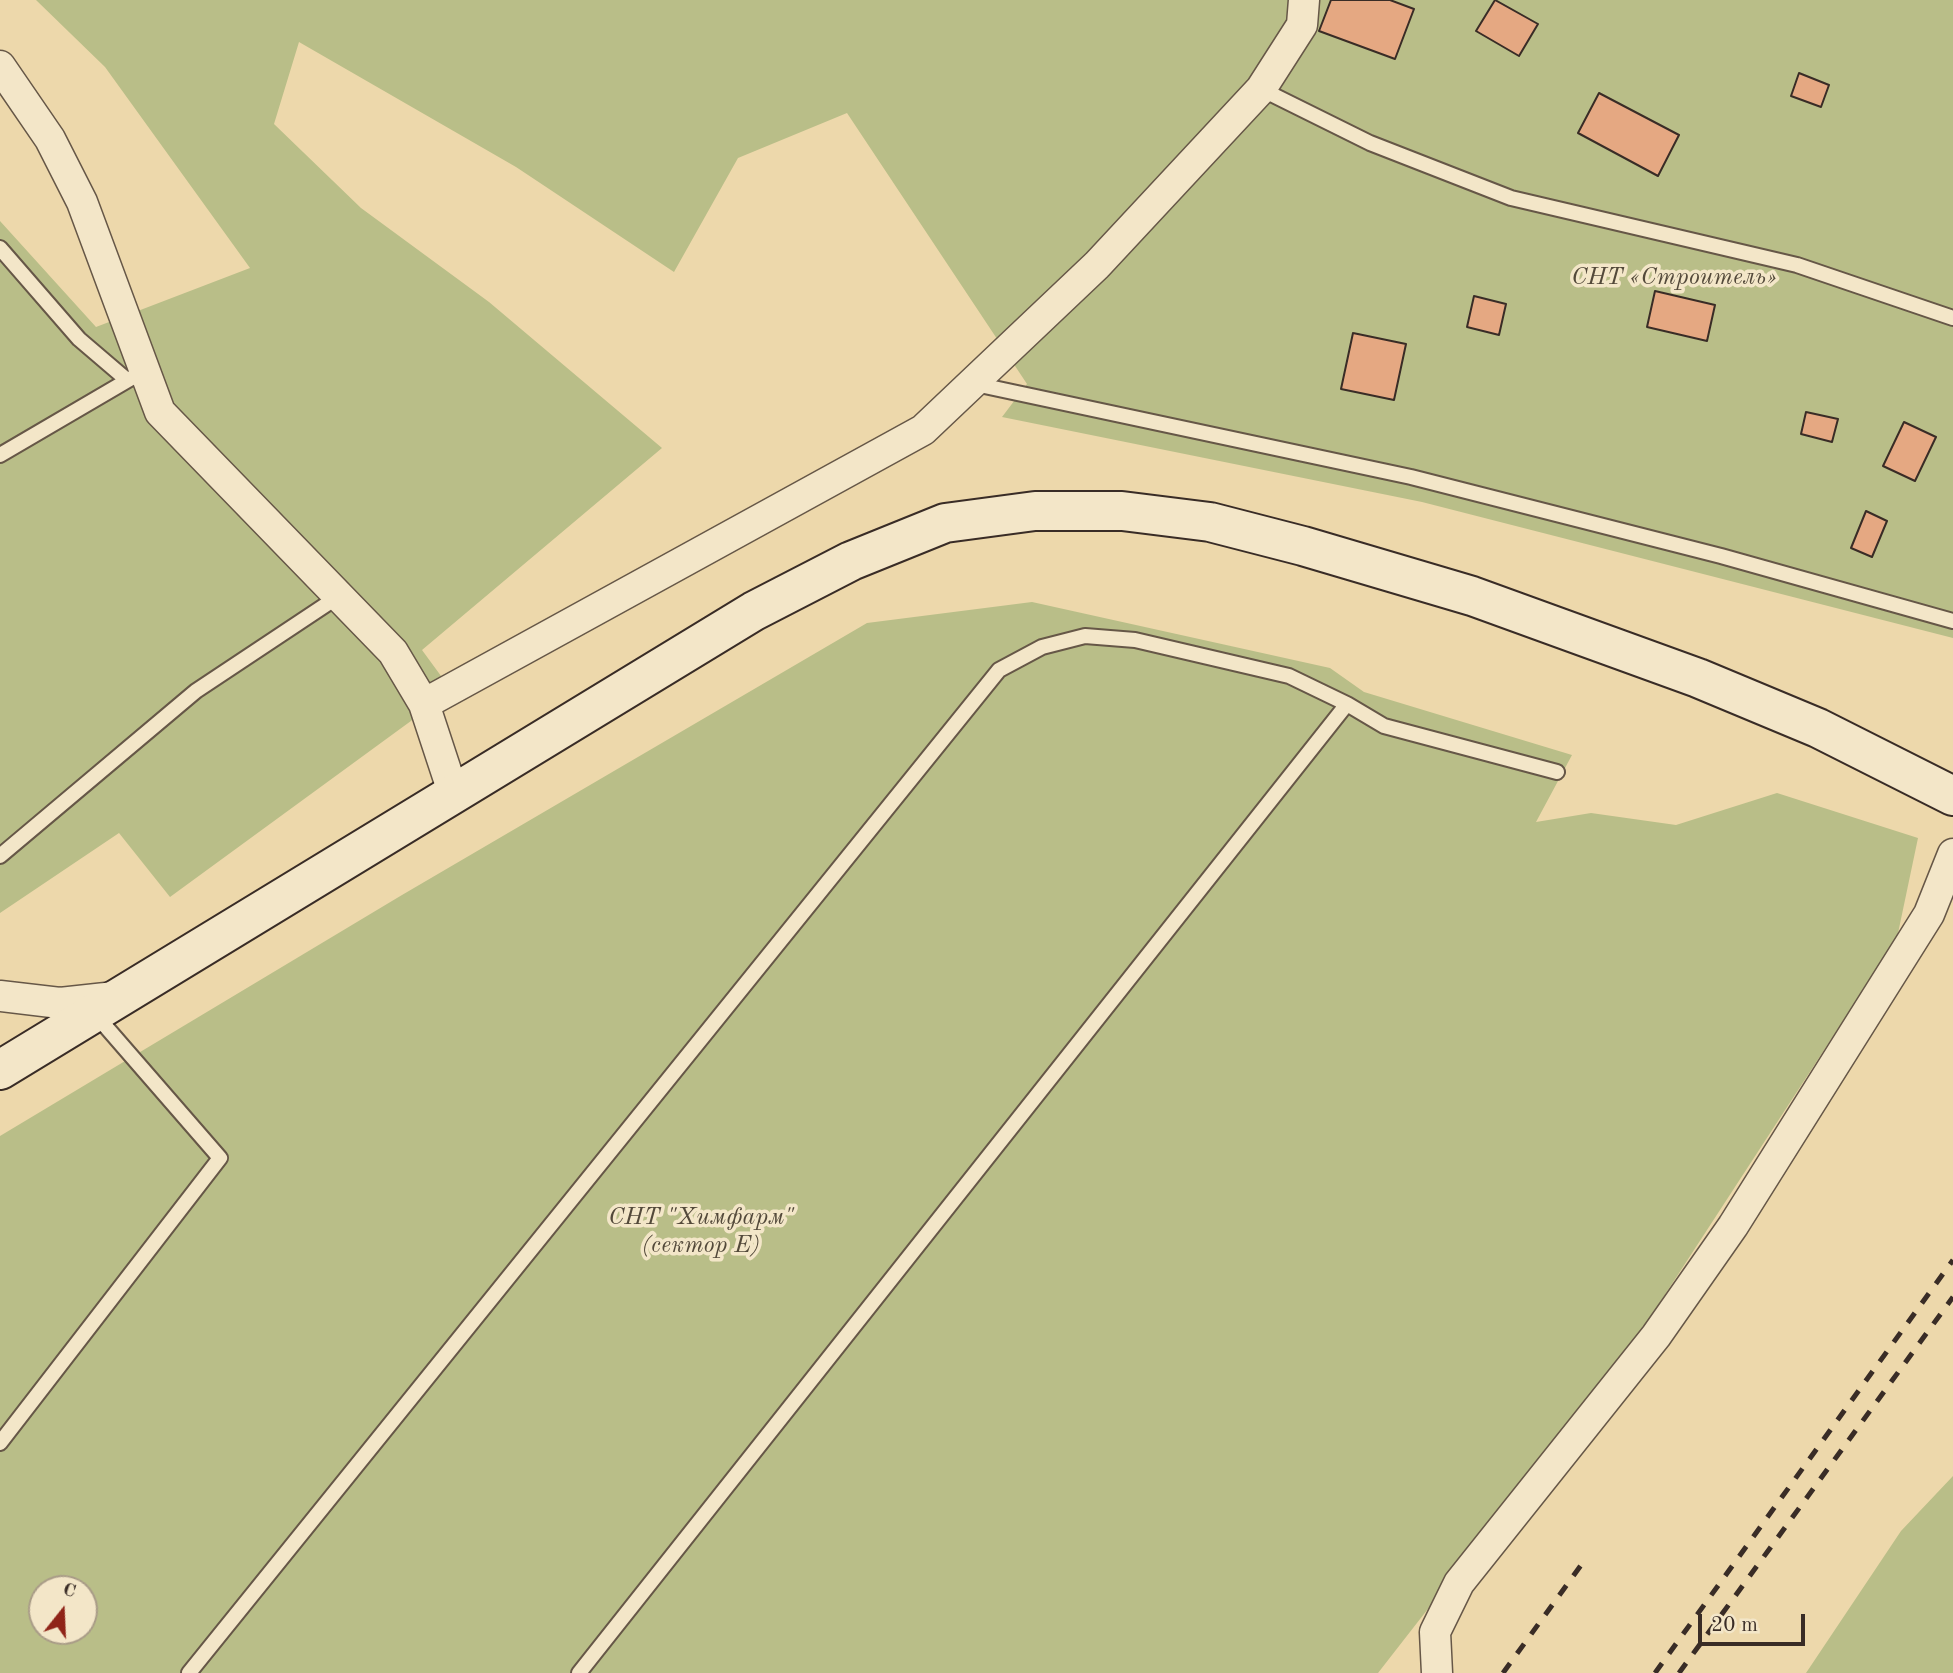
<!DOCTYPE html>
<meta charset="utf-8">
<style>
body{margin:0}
#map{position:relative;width:1953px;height:1673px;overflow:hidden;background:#edd8ab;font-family:"Old Standard TT",serif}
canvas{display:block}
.north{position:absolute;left:28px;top:1575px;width:70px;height:70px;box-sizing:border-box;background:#f3e6c8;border:2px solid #a99c87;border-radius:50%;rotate:18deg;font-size:19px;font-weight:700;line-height:28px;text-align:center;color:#392c26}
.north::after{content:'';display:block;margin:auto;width:24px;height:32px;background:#8f2418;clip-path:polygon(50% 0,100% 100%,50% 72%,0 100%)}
.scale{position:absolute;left:1698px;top:1614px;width:107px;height:32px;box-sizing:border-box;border:4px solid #392c26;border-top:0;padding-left:9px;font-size:21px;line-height:24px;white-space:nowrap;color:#392c26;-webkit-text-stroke:5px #f3e6c8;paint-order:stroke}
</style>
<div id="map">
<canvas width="1953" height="1673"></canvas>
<div class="north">С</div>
<div class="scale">20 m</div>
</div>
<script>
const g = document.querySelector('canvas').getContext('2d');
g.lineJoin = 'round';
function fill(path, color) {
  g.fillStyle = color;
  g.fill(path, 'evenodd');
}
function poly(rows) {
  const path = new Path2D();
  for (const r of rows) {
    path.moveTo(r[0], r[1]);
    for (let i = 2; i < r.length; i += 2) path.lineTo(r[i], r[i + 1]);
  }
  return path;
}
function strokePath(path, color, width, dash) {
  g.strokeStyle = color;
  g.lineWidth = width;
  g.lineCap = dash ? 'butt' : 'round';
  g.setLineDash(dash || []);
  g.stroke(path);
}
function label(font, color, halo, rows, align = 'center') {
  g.font = font + ' "Old Standard TT",serif';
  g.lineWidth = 7;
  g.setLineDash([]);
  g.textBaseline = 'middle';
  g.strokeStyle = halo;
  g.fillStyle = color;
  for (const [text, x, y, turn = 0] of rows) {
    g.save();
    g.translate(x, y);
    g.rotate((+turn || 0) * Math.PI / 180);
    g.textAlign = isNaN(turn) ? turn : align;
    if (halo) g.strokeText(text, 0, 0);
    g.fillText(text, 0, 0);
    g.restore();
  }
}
fill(poly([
 [36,0,1953,0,1953,638,1422,502,1002,417,1027,384,847,113,738,158,674,272,516,167,299,42,274,124,361,208,489,302,662,448,422,650,452,691,170,897,119,833,0,913,0,221,96,327,250,268,105,67],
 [1032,602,1330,668,1364,692,1572,755,1536,822,1591,813,1676,825,1777,793,1918,838,1897,938,1625,1356,1378,1673,0,1673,0,1136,402,895,867,623],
 [42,1589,84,1589,84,1631,42,1631],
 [1953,1476,1953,1673,1806,1673,1901,1531]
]), '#b9be88');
const building = poly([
 [1331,0,1390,0,1414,9,1395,59,1319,31,1331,0],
 [1495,0,1538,24,1519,56,1476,31,1495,0],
 [1799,73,1829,85,1821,107,1791,96,1799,73],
 [1599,93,1679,135,1658,176,1578,133,1599,93],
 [1655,291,1715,305,1707,341,1647,327,1655,291],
 [1474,296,1506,304,1499,335,1467,327,1474,296],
 [1353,333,1406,344,1394,400,1341,389,1353,333],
 [1806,412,1838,419,1832,442,1801,434,1806,412],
 [1904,422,1936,437,1915,481,1883,466,1904,422],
 [1866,511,1887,521,1872,557,1851,548,1866,511]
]);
fill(building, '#e5a882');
strokePath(building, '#392c26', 2);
const lane = poly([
 [1261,89,1370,143,1511,198,1797,265,1953,318],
 [0,248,79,339,127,380],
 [975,384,1411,477,1721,556,1953,621],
 [0,455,135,376],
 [0,856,196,691,339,596],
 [0,1443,220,1158,94,1013],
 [189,1673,999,670,1042,647,1085,636,1135,640,1289,676,1347,704,1384,726,1557,772],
 [579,1673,1347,704]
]);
const street = poly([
 [0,66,50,139,82,202,160,412,393,652,424,704,454,795],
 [424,704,923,430,1097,265,1261,89,1302,25,1304,0],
 [0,996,60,1003,115,997],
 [1437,1673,1435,1632,1459,1583,1656,1336,1733,1226,1929,914,1953,854]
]);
const secondary = poly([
 [0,1070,754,611,851,561,945,523,1035,511,1122,511,1210,522,1303,546,1472,596,1698,678,1818,728,1953,796]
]);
strokePath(lane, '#665747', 18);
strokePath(street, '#665747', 33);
strokePath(secondary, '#392c26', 42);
strokePath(lane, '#f3e6c8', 14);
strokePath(street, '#f3e6c8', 30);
strokePath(secondary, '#f3e6c8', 38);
strokePath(poly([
 [1503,1673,1587,1557],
 [1655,1673,1953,1260],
 [1679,1673,1953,1297]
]), '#392c26', 5, [12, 12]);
label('italic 24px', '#53493a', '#f3e6c8', [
 ["СНТ «Строитель»",1674,278],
 ["СНТ \"Химфарм\"",701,1218],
 ["(сектор Е)",701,1246]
]);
</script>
